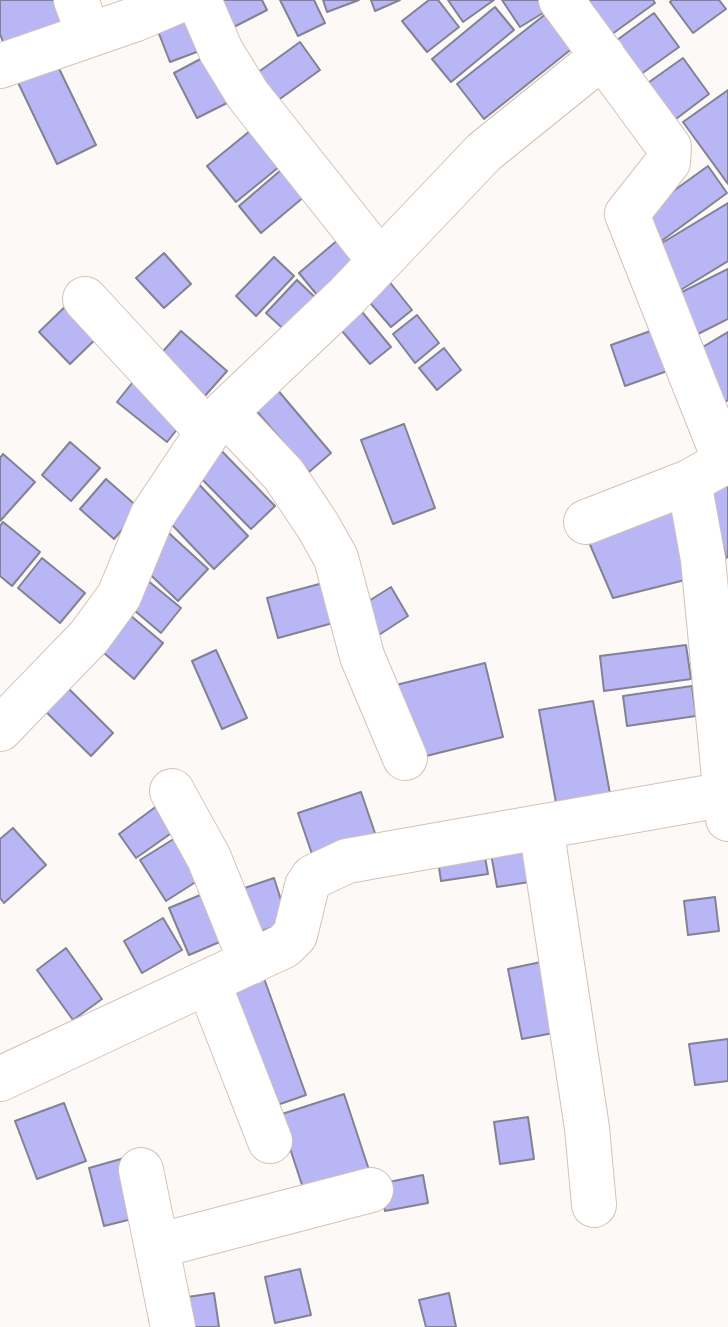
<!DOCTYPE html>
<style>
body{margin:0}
canvas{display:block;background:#fdf9f7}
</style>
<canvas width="728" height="1327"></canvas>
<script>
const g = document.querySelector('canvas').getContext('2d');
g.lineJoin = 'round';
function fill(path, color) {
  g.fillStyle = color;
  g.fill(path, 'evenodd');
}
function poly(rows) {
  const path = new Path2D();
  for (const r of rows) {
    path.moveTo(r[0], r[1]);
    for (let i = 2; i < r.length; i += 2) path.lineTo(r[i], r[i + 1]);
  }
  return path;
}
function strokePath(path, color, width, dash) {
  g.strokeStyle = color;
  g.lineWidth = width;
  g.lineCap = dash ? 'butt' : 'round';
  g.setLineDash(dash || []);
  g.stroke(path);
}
const building = poly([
 [0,0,59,0,69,25,6,50,0,34,0,0],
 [210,0,262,0,267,10,226,31,210,0],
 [280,0,314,0,325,23,298,36,280,0],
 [323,0,359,0,327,12,323,0],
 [371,0,400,0,375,11,371,0],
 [429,0,438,0,459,27,427,52,402,21,429,0],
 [448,0,494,0,463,22,448,0],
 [502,0,541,0,548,10,520,27,502,0],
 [582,0,653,0,655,3,608,37,582,0],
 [672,0,719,0,726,9,693,33,670,2,672,0],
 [495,7,514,30,451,82,432,59,495,7],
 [186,9,202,50,170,62,154,21,186,9],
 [552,9,579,43,484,119,457,84,552,9],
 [654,13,679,47,637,77,613,43,654,13],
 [300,42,320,70,266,109,246,81,300,42],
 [212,53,235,99,197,118,174,73,212,53],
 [52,54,96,145,57,164,13,72,52,54],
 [683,58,709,94,672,122,645,85,683,58],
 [728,90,728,184,683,122,728,90],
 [256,126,285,162,236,202,207,166,256,126],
 [288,164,311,191,261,233,239,206,288,164],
 [708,166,727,193,656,245,636,218,708,166],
 [728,203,728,261,679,291,652,249,728,203],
 [346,233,369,261,322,301,299,273,346,233],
 [164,253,191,284,164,308,136,278,164,253],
 [274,257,294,276,256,316,236,296,274,257],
 [728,269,728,319,692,337,672,297,728,269],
 [297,280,322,304,291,336,266,313,297,280],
 [388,280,412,310,391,327,366,298,388,280],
 [74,298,105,330,70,364,39,332,74,298],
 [353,301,391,347,370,364,332,319,353,301],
 [417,315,439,343,415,363,393,334,417,315],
 [659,328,673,369,625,386,611,345,659,328],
 [181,331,227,371,196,406,150,366,181,331],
 [728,332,728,400,720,405,691,354,728,332],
 [444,348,461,370,437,390,419,368,444,348],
 [136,378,186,418,167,442,117,402,136,378],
 [270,381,331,453,309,472,247,400,270,381],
 [404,424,435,508,393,524,361,440,404,424],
 [210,439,275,506,251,529,190,467,210,439],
 [70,442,100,468,71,501,42,475,70,442],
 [3,454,35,482,0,521,0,458,3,454],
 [193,478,248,536,214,569,158,510,193,478],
 [106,479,140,509,114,539,80,509,106,479],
 [728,484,728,557,726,558,709,489,728,484],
 [679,509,697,577,613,598,585,533,679,509],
 [3,522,40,552,12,586,0,576,0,526,3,522],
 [160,525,208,569,178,601,137,562,160,525],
 [42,558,85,593,60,623,18,588,42,558],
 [141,575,181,608,161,633,121,599,141,575],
 [323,583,333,623,278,638,267,598,323,583],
 [391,587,408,616,371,640,353,611,391,587],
 [118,605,163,643,134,679,89,640,118,605],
 [686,645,691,679,604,691,600,656,686,645],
 [216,650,247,718,222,729,192,661,216,650],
 [485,663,503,737,410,760,392,686,485,663],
 [61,681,113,733,91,756,38,704,61,681],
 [692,686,696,716,627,726,623,696,692,686],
 [593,701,611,799,557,808,539,710,593,701],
 [361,792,378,842,315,863,298,813,361,792],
 [169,797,187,822,136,858,119,834,169,797],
 [13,828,46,865,4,903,0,898,0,839,13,828],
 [527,831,536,881,497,887,488,837,527,831],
 [180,835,205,876,166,901,140,860,180,835],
 [482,840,488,874,441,881,436,847,482,840],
 [274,878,288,922,247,936,233,892,274,878],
 [210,891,229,938,189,955,169,908,210,891],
 [715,897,719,931,688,935,684,901,715,897],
 [163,918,182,950,142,973,124,941,163,918],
 [66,948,102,999,73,1020,37,970,66,948],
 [555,959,569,1030,522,1039,508,969,555,959],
 [261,970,306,1095,260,1111,215,985,261,970],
 [728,1039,728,1081,695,1085,689,1044,728,1039],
 [344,1094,370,1173,305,1194,279,1115,344,1094],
 [64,1103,86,1161,37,1179,15,1121,64,1103],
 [528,1117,534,1159,500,1164,494,1122,528,1117],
 [128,1157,144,1216,104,1226,89,1168,128,1157],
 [423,1175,428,1203,385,1211,379,1184,423,1175],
 [300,1269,311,1315,275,1323,265,1277,300,1269],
 [214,1293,219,1327,185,1327,181,1298,214,1293],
 [449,1293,456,1327,426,1327,419,1300,449,1293]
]);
fill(building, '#b9b6f5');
strokePath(building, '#828294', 2);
const minor = poly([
 [76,0,89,35],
 [199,0,221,51,248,95,380,261],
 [561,0,669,147,668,162,627,214,725,461],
 [0,66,136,19,180,0],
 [85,299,208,432],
 [225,412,284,475,318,526,336,558,362,656,405,758],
 [728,460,689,482,703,559,728,819],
 [586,522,689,482],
 [0,729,89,637,119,596,152,516,208,432,225,412,347,296,484,152,603,56],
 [172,791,209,858,251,962],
 [541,827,587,1128,594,1205],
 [208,982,270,1141],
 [0,1079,284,946,295,935,307,886,313,877,347,861,727,794],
 [141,1170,173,1327],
 [157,1246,371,1190]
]);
strokePath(minor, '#d5c1b7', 46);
strokePath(minor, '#fff', 44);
</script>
